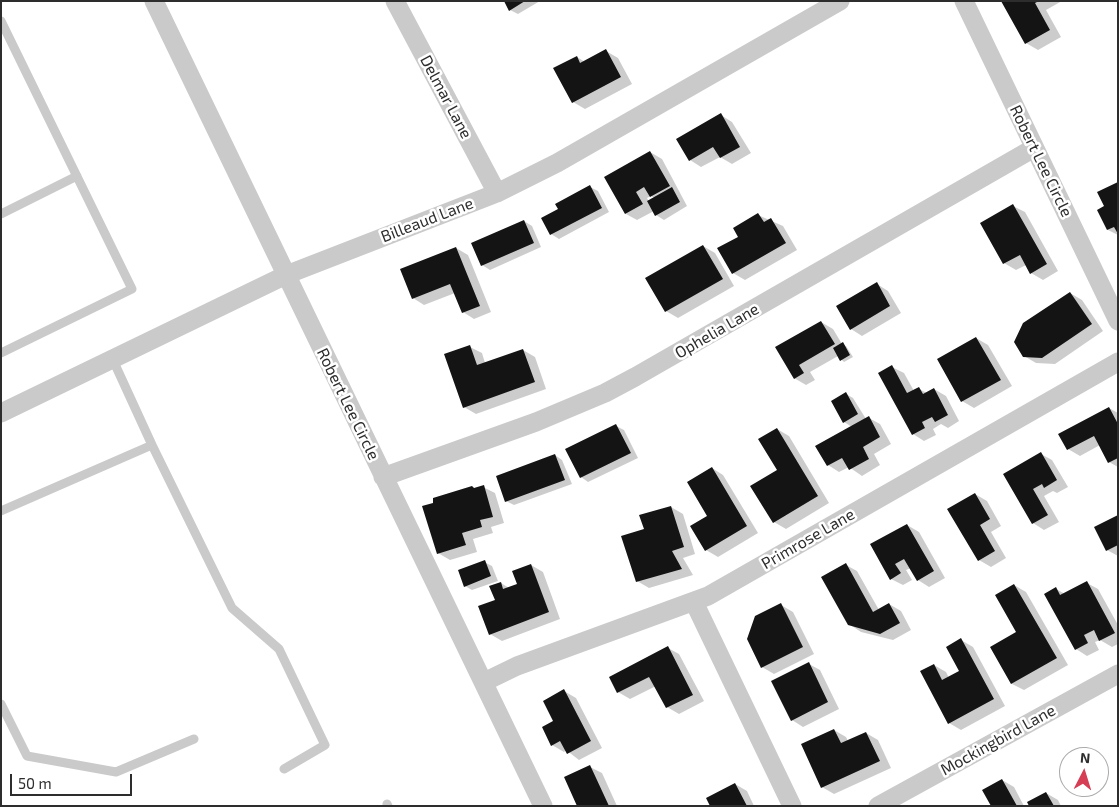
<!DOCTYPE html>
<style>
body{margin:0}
#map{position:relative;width:1119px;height:807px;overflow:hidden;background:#fff;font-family:"Exo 2",sans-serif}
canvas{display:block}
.frame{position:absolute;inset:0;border:2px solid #2d2d2d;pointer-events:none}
.north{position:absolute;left:1059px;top:747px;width:50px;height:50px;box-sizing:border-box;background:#fff;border:1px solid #ababab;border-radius:50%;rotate:5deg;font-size:14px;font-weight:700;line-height:20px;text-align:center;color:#2d2d2d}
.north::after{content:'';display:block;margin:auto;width:18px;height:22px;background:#d53e55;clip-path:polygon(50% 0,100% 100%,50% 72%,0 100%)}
.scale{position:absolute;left:10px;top:774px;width:122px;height:22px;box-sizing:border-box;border:2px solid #2d2d2d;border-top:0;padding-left:6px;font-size:15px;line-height:18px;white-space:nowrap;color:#2d2d2d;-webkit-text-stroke:4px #fff;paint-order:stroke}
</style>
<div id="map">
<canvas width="1119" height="807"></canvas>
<div class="frame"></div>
<div class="north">N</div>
<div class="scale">50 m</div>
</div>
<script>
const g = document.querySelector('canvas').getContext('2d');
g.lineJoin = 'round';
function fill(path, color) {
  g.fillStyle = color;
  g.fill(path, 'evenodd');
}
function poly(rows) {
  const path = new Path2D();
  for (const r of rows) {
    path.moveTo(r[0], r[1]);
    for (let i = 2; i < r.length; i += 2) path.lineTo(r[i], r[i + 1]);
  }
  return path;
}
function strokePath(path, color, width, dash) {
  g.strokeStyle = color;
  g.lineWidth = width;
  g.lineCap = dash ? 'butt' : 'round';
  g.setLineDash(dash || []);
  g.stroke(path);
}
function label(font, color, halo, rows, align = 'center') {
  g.font = font + ' "Exo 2",sans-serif';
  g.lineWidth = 5;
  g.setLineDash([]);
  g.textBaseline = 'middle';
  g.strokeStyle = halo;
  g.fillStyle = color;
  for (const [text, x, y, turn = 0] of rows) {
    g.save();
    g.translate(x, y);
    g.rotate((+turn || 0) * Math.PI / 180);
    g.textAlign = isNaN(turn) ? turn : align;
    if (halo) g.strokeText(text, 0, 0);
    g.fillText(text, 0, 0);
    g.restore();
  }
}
fill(poly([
 [505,1,540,1,518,14,510,10],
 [1003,1,1062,1,1046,10,1061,37,1038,50,1026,43],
 [606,51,618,58,632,84,585,109,573,102,577,57,585,62],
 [721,115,732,122,751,153,732,164,720,157,701,167,690,160],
 [650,152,662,159,687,206,664,220,656,215,654,211,637,220,626,214],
 [651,196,655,198,649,202,647,198],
 [1118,184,1118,235,1108,230,1106,207],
 [590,187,598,191,609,212,559,239,551,234,560,210],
 [1013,206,1025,212,1058,271,1043,280,1031,273,1026,265,1016,270,1004,263,982,223],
 [758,215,783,226,797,250,745,280,733,273],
 [524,221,532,226,541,247,490,270,482,265],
 [703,246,715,253,734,286,678,318,666,311],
 [456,248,468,255,491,312,474,319,463,312,455,293,424,305,413,298],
 [877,284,888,291,901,313,862,336,851,329],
 [1070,293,1082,300,1103,331,1055,364,1036,363,1024,356],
 [821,322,833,329,842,344,846,346,853,357,844,362,838,356,810,372,815,380,806,385,794,378,777,348],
 [976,338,988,345,1012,386,974,408,962,401,938,360],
 [470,347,482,353,485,363,523,350,535,357,546,389,476,414,464,407],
 [892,367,904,373,914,391,919,389,927,393,934,389,946,396,959,421,948,428,941,424,933,429,936,435,924,441,913,434],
 [846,394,853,398,866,419,869,418,880,424,891,444,874,454,880,465,862,476,849,467,839,472,828,465,852,427,844,422],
 [1109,408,1118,413,1118,467,1109,462,1100,445,1080,456,1068,449,1060,434],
 [616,426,624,430,638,458,588,482,581,477],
 [777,429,789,436,829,503,786,529,774,522,752,486,778,470],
 [1041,454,1052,460,1068,487,1057,493,1053,491,1044,496,1059,522,1044,530,1033,523,1005,474],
 [555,455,562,460,572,484,514,505,506,501],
 [712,468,723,475,758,533,718,557,706,550],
 [483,487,495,493,504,523,491,527,493,533,473,539,477,552,450,560,438,553,475,489],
 [975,494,987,501,1001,526,991,532,1006,558,991,567,979,560],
 [671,507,683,514,695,554,683,558,693,575,649,588,637,581,645,530],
 [1118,516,1118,556,1107,550],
 [907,525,919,532,945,578,929,587,918,580,911,568,906,570,912,580,903,585,891,579,872,545],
 [484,562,492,566,498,581,472,590,465,586],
 [531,565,543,572,560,619,502,641,490,634,501,583,509,588,518,585],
 [846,565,857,571,879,610,889,604,901,611,911,630,893,640,861,632,849,624],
 [1087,583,1098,589,1118,625,1118,644,1112,647,1100,640,1095,642,1099,650,1087,656,1076,649,1056,589,1065,594],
 [1014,585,1026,592,1068,665,1024,690,1012,684,991,648,1018,632],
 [781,605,793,612,814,654,774,674,762,667],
 [961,640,973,647,1005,706,961,730,949,723,934,665,946,672,949,678,961,671],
 [668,648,679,654,704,701,679,714,667,707,656,686,630,699,618,692],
 [809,664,820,670,839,709,803,727,792,720],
 [564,691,576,698,602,748,579,760,566,750,564,752,552,745,555,721],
 [834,730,846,737,848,741,866,733,878,740,891,768,834,794,822,787],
 [590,767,602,773,617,806,579,806],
 [1002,780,1014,787,1024,806,992,806],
 [735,784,747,791,754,806,712,806],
 [1046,793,1058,800,1061,806,1030,806]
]), '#0003');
fill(poly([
 [504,1,525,1,509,11],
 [1001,1,1039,1,1035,3,1050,30,1025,44],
 [606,49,621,77,572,103,553,68,577,56,580,63],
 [721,113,740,147,720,158,713,147,689,161,676,139],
 [650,151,670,186,650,197,644,187,636,192,643,204,625,214,604,177],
 [1118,182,1118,234,1114,227,1107,230,1097,210,1104,206,1097,192],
 [590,185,602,208,550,235,541,218,558,209,555,204],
 [672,187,680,202,655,216,647,201],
 [1013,204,1047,264,1030,274,1020,255,1003,264,980,223],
 [758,213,764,222,771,218,786,243,732,274,717,248,738,237,733,228],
 [524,220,534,243,481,266,471,243],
 [703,245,723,279,665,312,645,278],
 [456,247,480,306,462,313,450,284,412,299,400,269],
 [877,282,890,306,850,330,836,306],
 [1070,292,1092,324,1042,358,1023,357,1014,342,1023,323],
 [821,321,835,344,799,365,804,373,794,379,775,347],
 [976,337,1001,380,961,402,937,359],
 [843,342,850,355,840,361,833,348],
 [470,345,477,365,523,349,535,382,463,408,444,354],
 [892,365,907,393,919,387,923,394,934,388,948,415,935,422,932,417,922,422,925,428,912,435,878,373],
 [846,392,858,414,843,423,831,401],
 [1109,407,1118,424,1118,458,1108,463,1094,436,1067,450,1058,434],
 [869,416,880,437,863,447,869,459,849,470,842,458,827,466,815,446],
 [616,424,631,453,580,478,565,449],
 [777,428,818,496,773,523,750,486,777,470,758,439],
 [1041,452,1057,480,1044,488,1042,484,1033,489,1048,515,1032,524,1003,474],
 [555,454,565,480,505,502,496,476],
 [712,467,747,526,705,551,690,526,707,516,687,482],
 [484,485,493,517,480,520,482,527,462,533,466,545,437,554,422,506,433,503,433,498,472,486,474,488],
 [975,493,990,519,980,525,995,551,978,561,947,509],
 [671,506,684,547,672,551,682,569,636,582,621,536,644,529,639,515],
 [1118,515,1118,545,1106,551,1094,527],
 [907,524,934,571,917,581,904,559,895,564,901,573,890,580,870,544],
 [485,560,491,576,464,587,458,570],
 [846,563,873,612,889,603,900,623,880,634,848,625,821,577],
 [531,564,549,612,489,635,478,606,495,600,489,586,501,582,503,589,517,584,512,571],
 [1087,581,1115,633,1099,641,1094,630,1084,635,1088,643,1075,650,1044,594,1056,587,1060,595],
 [1014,584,1057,658,1011,684,990,647,1016,632,995,595],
 [781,603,803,647,761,668,747,639,755,616],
 [961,638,994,699,948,724,920,671,934,664,942,680,959,671,946,647],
 [668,646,693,695,666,708,649,677,617,693,609,677],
 [809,662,828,702,791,721,771,681],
 [564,689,591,741,567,754,560,741,551,746,542,727,553,721,543,701],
 [834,729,841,743,866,732,880,761,821,788,801,744],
 [590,765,609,806,577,806,564,777],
 [1002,779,1017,806,991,806,982,790],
 [735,783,747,806,710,806,706,798],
 [1046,792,1054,806,1029,806,1027,802]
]), '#141414');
strokePath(poly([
 [1,21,132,289,1,353],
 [1,214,77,176],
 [152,445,232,608,279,649,325,745,284,769],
 [1,511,152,445,113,360],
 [1,704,27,756,116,772,194,739],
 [387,804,388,806]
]), '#cacaca', 9);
strokePath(poly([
 [154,1,543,806],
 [395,1,497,193],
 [964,1,1118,321],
 [1,413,286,275,497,193,557,163,840,1],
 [383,477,536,422,605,393,635,377,1034,148],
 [694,602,792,806],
 [484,682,517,666,708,596,1118,362],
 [878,806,1118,674]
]), '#cacaca', 19);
label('16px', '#2d2d2d', '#fff', [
 ["Delmar Lane",446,97,62],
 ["Robert Lee Circle",1041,161,64],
 ["Billeaud Lane",427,220,-21],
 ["Ophelia Lane",717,331,-30],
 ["Robert Lee Circle",348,404,64],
 ["Primrose Lane",808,539,-30],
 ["Mockingbird Lane",998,740,-29]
]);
</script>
